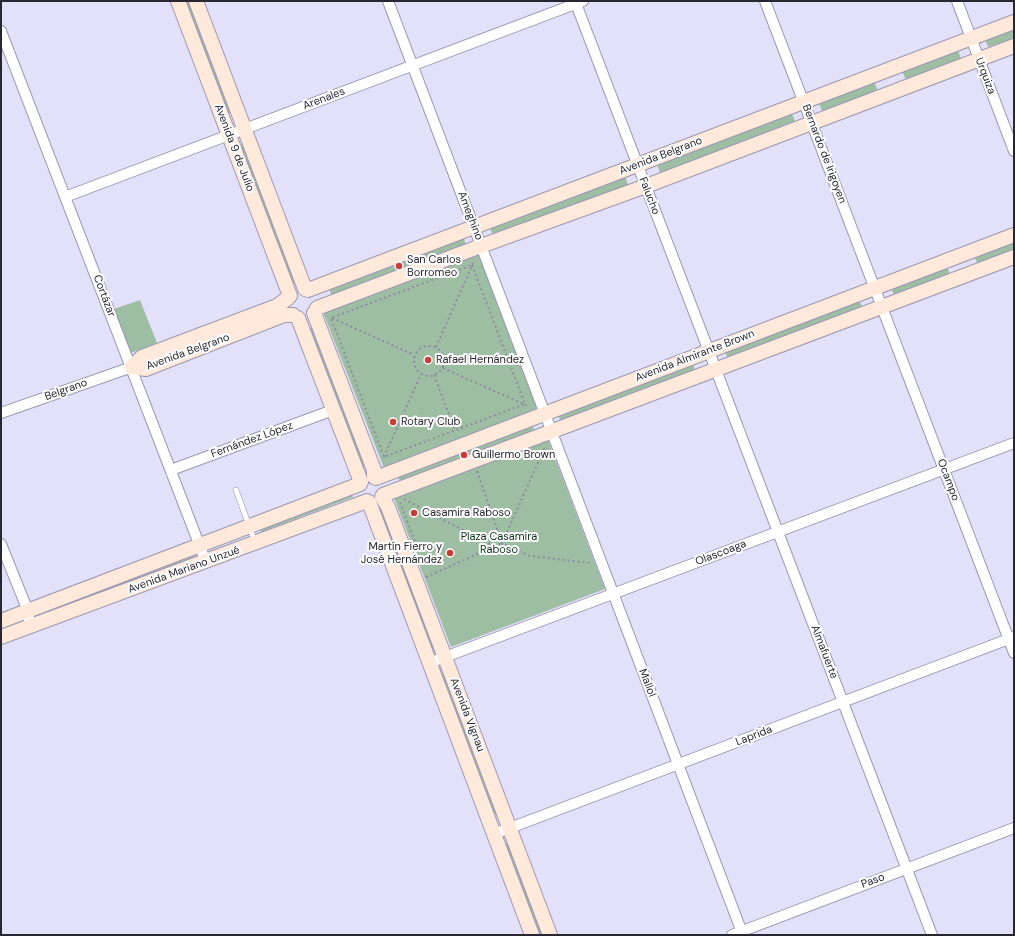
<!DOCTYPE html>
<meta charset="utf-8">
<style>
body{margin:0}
#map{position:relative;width:1015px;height:936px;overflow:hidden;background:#e3e0fa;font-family:"DM Sans",sans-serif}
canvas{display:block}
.frame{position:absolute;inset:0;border:2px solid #282630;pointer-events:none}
</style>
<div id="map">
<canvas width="1015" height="936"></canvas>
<div class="frame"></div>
</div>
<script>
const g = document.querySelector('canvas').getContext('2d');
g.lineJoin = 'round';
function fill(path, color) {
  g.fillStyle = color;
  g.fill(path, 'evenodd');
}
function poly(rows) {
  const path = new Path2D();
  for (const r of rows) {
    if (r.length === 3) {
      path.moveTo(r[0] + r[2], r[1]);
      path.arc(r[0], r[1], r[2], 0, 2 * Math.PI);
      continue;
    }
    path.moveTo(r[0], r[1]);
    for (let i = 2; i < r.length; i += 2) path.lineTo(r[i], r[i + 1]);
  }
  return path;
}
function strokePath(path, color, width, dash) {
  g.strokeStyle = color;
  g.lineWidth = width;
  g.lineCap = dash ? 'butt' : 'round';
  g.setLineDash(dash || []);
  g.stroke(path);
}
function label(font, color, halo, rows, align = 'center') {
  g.font = font + ' "DM Sans",sans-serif';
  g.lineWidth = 4;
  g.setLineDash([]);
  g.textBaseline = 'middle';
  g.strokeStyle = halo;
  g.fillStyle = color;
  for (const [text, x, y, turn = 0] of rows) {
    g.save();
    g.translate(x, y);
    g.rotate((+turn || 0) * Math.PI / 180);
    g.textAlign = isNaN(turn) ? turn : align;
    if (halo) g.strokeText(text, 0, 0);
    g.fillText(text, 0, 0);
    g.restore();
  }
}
fill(poly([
 [184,1,193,1,234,112,227,114],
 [1014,28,1014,38,988,47,985,39],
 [958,50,961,59,906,80,902,71],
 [874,82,878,91,822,111,819,103],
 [791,112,795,121,660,173,657,164],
 [245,143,297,283,290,286,237,146],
 [625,175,628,185,494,237,490,228],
 [463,236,466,245,332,297,329,288],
 [1014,241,1014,251,978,265,974,256],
 [477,249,539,411,384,468,323,312],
 [947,266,950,275,894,296,891,287],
 [140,300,157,343,131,353,114,309],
 [859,300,863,309,729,361,725,352],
 [315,326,367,466,360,469,308,329],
 [692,361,695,370,561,422,557,413],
 [531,423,535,432,401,484,397,475],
 [548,440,605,589,451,647,394,498],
 [352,495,353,497,261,532,261,529],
 [385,508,437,647,429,650,377,510],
 [195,554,196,556,45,613,44,611],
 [447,673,499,813,491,816,439,676],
 [512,842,547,935,538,935,505,844]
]), '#9dbea3');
const lane = poly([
 [236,490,255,542]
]);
const street = poly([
 [388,1,743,935],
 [575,1,932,935],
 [765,1,1014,653],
 [957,1,1014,151],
 [1,31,206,562],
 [65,197,583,1],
 [1,413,132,367],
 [171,470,333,410],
 [1,544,28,611,30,627],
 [429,663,1014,443],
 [494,834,1014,637],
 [732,935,1014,828]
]);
const secondary = poly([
 [178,1,290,296],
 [196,1,305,289],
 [308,290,1014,22],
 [317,308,481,246,646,186,1014,46],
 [314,313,374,470,374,477],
 [298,318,361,482],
 [132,367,142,357,277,306,288,298],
 [132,367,146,369,284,315,293,315],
 [376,478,1014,235],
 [383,495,1014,257],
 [382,497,388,507,550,935],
 [369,502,532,935],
 [1,621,360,484],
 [1,637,367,501]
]);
strokePath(lane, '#9c98b0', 6);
strokePath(street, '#9c98b0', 12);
strokePath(secondary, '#9c98b0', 16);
strokePath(poly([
 [472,265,525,404,384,457,331,318,472,265],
 [332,318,414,355],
 [429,361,15],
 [436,347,474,261],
 [443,368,530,407],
 [434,375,455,430],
 [384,457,421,374],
 [477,471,502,543,530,556,591,563],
 [404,499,495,547],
 [400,502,415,542],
 [426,577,502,543,545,447]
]), '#8e8c9e', 2, [2, 3]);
strokePath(lane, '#fff', 5);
strokePath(street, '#fff', 10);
strokePath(secondary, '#fee9db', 14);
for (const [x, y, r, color] of [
 [399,266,4,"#ca3c39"],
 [428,360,4,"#ca3c39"],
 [393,422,4,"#ca3c39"],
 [464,455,4,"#ca3c39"],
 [414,513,4,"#ca3c39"],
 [450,553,4,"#ca3c39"]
]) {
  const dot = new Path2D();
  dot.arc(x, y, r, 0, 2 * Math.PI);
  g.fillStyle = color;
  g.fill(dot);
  strokePath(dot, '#fff', 1.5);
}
label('11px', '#282630', '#fff', [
 ["Urquiza",985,76,69],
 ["Arenales",324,99,-21],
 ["Avenida 9 de Julio",234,148,69],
 ["Bernardo de Irigoyen",824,154,69],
 ["Avenida Belgrano",661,156,-21],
 ["Falucho",649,196,69],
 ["Ameghino",470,216,69],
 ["Cortázar",104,296,69],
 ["Avenida Belgrano",188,352,-20],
 ["Avenida Almirante Brown",695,356,-21],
 ["Belgrano",66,390,-20],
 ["Fernández López",252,440,-20],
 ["Ocampo",948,480,69],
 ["Olascoaga",721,553,-21],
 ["Avenida Mariano Unzué",184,570,-20],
 ["Almafuerte",824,652,69],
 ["Mallol",647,683,69],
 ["Avenida Vignau",467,715,69],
 ["Laprida",754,736,-21],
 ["Paso",873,881,-21]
]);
label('11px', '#282630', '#fff', [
 ["San Carlos",407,260],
 ["Borromeo",407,273],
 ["Rafael Hernández",436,360],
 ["Rotary Club",401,422],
 ["Guillermo Brown",472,455],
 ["Casamira Raboso",422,513],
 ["Martín Fierro y",442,547,"right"],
 ["José Hernández",442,560,"right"]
], 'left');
label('11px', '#0a3318', '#fff', [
 ["Plaza Casamira",499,537],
 ["Raboso",499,550]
]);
</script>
